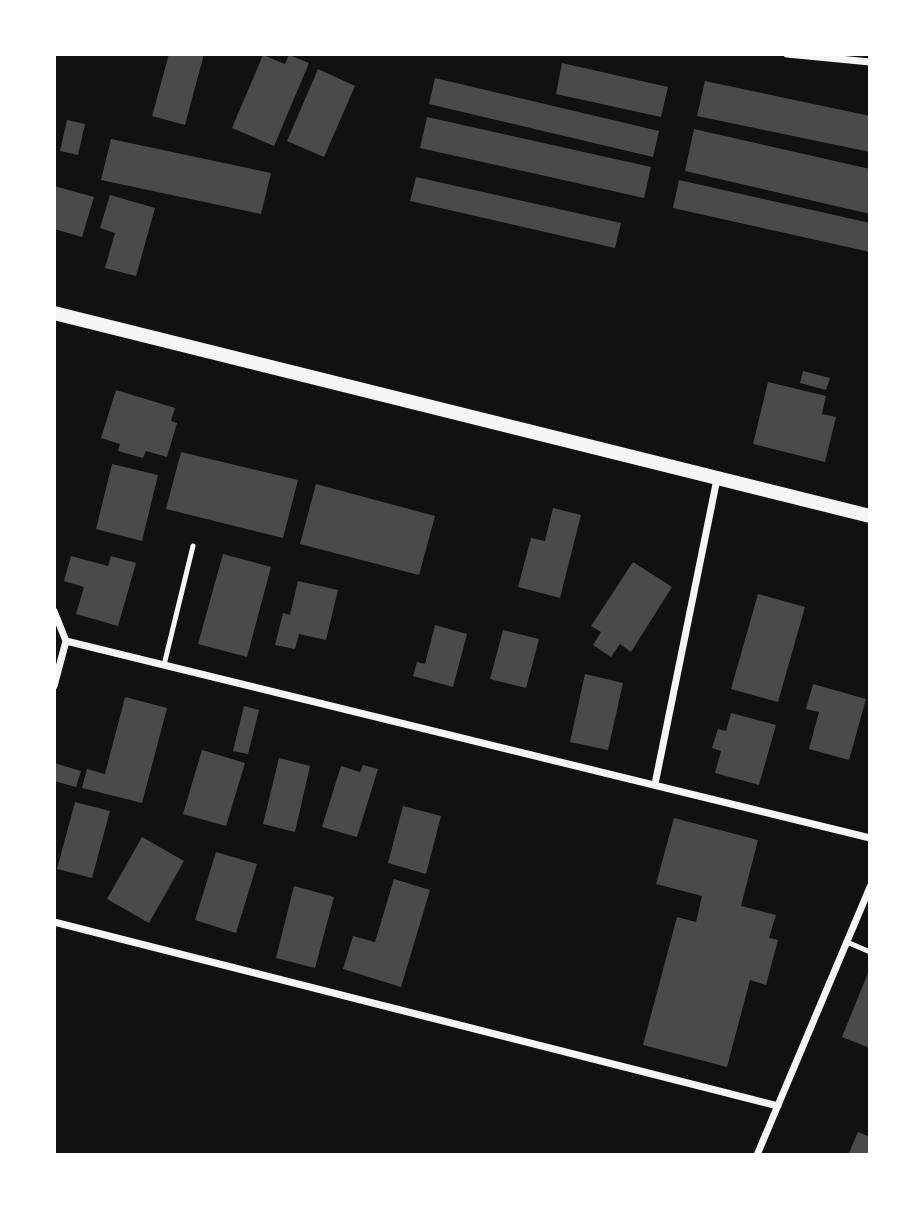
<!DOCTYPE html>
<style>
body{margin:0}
#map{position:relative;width:924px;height:1209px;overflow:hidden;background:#111;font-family:"Playfair Display",serif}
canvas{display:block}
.frame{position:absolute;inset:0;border:56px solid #fff;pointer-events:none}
</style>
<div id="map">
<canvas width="924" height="1209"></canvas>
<div class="frame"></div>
</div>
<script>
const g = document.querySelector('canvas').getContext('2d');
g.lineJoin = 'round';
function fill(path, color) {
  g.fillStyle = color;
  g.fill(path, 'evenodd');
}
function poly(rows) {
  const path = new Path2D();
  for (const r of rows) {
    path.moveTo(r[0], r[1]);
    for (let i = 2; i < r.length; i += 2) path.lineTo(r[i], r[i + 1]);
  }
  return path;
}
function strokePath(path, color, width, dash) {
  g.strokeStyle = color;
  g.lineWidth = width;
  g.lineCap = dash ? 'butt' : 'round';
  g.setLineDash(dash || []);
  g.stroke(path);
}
fill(poly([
 [169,54,204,54,185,125,152,116],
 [263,55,285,64,289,55,309,63,274,146,232,128],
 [562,63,668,87,661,117,556,94],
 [318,69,355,86,324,157,287,141],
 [435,78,659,131,653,157,429,104],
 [705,81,870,116,870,152,697,116],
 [427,117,651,167,644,198,420,148],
 [67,120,85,124,78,155,60,151],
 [694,129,870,169,870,214,685,171],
 [111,139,271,173,261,214,101,180],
 [416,177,621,223,615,248,410,201],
 [679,180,870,223,870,252,673,208],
 [54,186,94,197,82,237,54,229],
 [110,195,155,208,136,276,105,268,115,233,100,228],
 [803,371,830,378,826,390,800,383],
 [768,382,826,396,822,414,836,417,825,462,753,444],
 [116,390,175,408,171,421,177,423,167,457,146,451,143,458,118,451,120,444,101,438],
 [181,452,298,480,283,538,166,509],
 [112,464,158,475,142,541,96,529],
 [316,484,435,516,419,575,300,544],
 [553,508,581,515,560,598,518,587,531,538,545,541],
 [223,554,271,567,247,657,198,644],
 [71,556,108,566,111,556,136,563,118,626,76,614,84,587,64,581],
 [633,562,672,587,631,652,620,644,611,657,593,645,601,632,591,626],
 [298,581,338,590,326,640,299,634,295,649,275,645,283,613,290,615],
 [758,594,805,607,778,702,731,689],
 [435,625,467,634,453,687,413,676,417,662,425,664],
 [503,630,539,639,526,688,490,679],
 [585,674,623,683,608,750,570,742],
 [813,684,866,699,849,760,809,749,819,712,806,709],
 [125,697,167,708,142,803,82,788,87,769,105,774],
 [244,706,259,710,248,754,233,751],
 [731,713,776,725,759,785,715,773,721,751,712,748,718,729,726,731],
 [202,750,245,763,226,826,183,814],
 [279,758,310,766,295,832,263,824],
 [54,763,81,771,76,787,54,781],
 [363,765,378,769,357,837,322,827,341,766,360,772],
 [75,802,110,811,92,878,57,869],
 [403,806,441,816,426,874,388,863],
 [674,818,758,840,741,906,776,915,769,938,778,940,766,985,750,980,727,1067,643,1045,677,917,696,922,702,896,656,884],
 [142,837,184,861,149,923,107,899],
 [216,852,257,864,236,933,195,920],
 [394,879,430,890,401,987,343,969,353,936,375,942],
 [294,886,334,897,315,968,276,958],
 [870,968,870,1048,842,1037],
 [858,1132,870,1137,870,1155,848,1155]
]), '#4a4a4a');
strokePath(poly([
 [164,665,193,546],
 [847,942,870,952]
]), '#f5f5f5', 5);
strokePath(poly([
 [787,54,870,62],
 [54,611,66,641,54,686],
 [66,641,870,838],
 [655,784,717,479],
 [54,922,778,1106],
 [757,1155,870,887]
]), '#f5f5f5', 7);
strokePath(poly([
 [54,313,870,516]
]), '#f5f5f5', 14);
</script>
